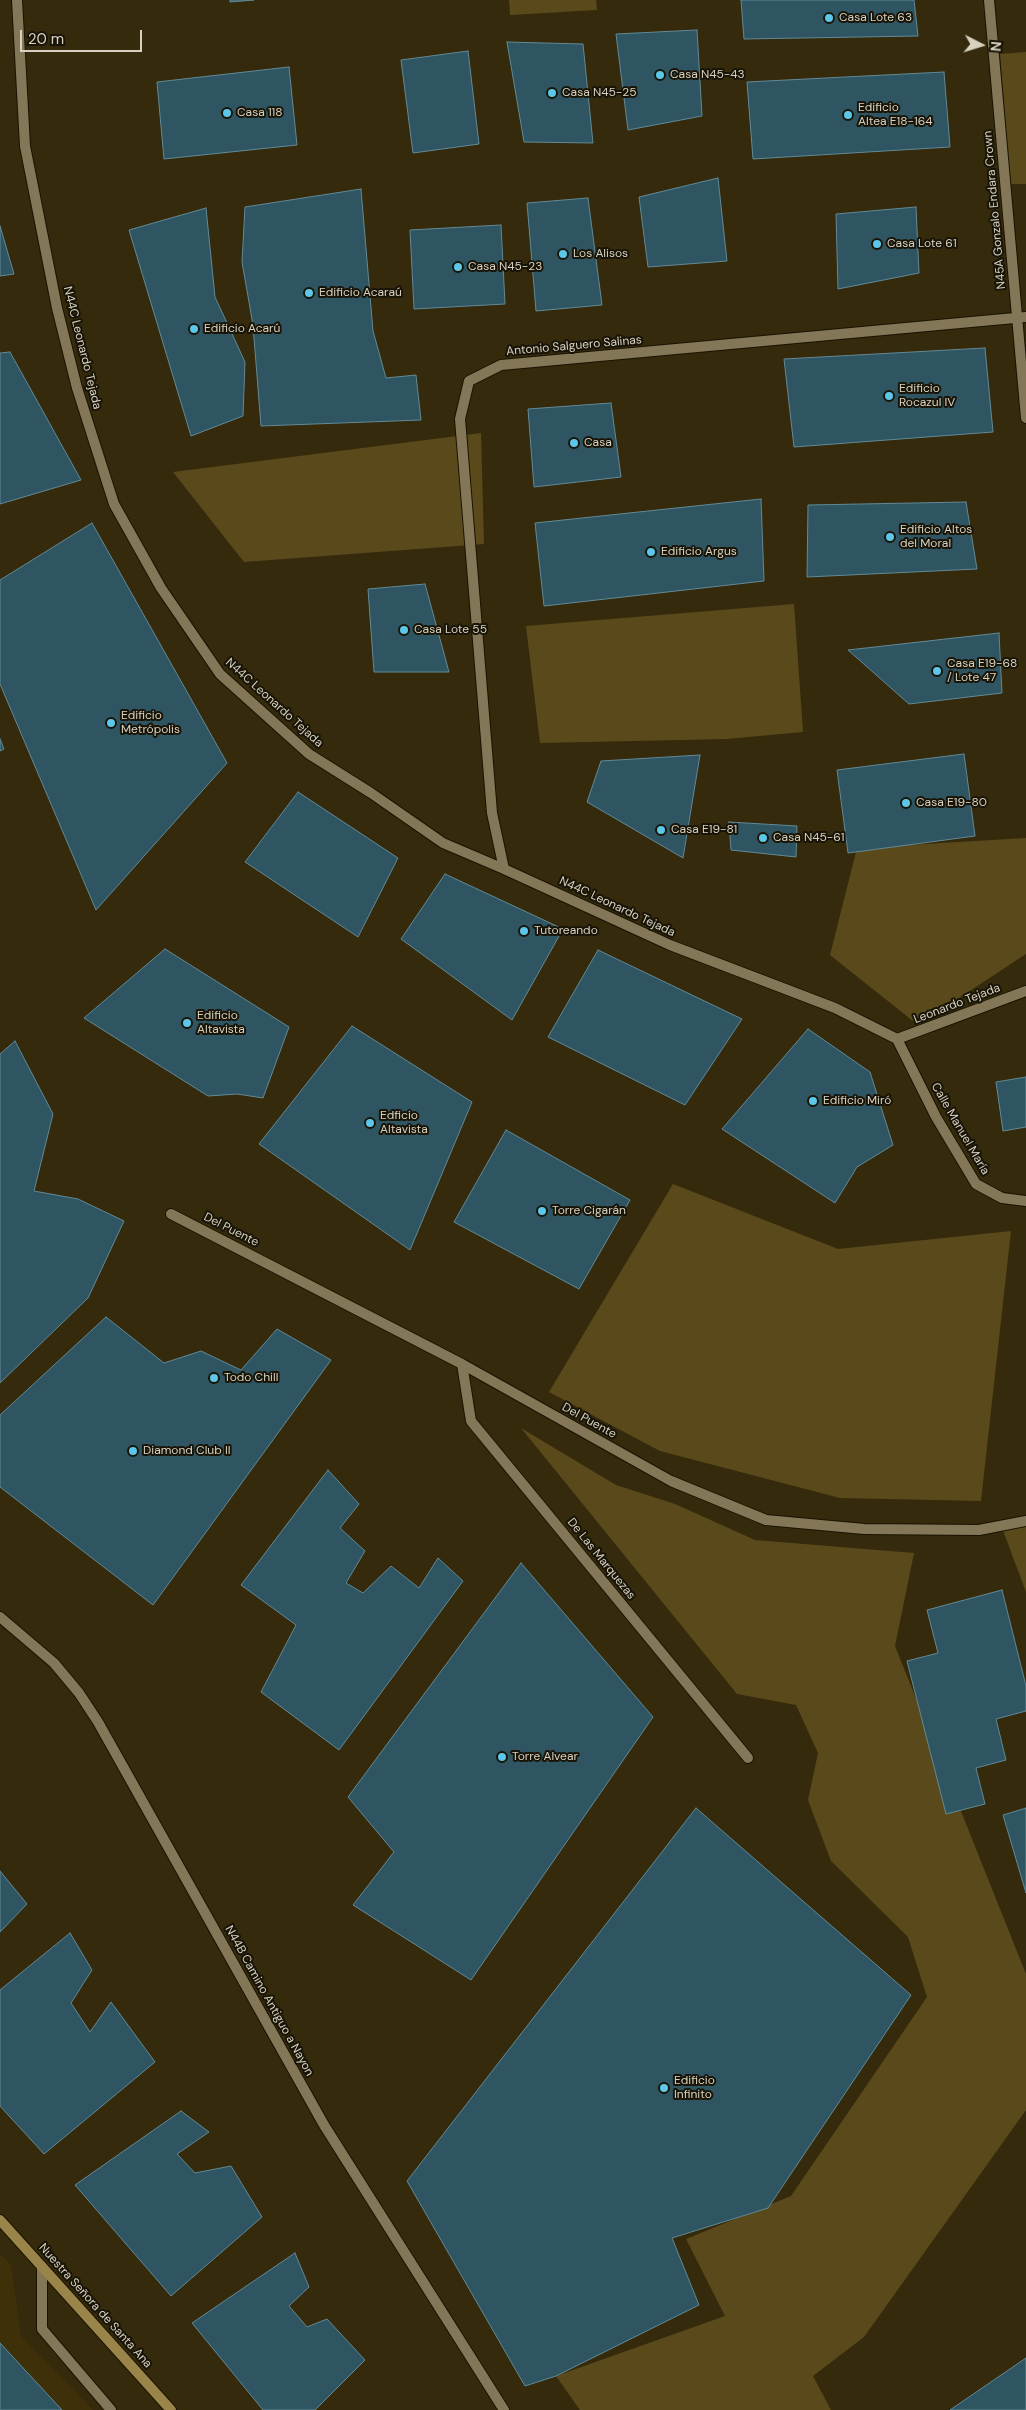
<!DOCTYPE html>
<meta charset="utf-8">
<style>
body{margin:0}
#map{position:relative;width:1026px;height:2410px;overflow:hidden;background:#352a0c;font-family:"DM Sans",sans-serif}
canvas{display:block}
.north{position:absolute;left:956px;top:20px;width:50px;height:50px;-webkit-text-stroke:4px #181407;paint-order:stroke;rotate:95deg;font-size:14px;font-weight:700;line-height:20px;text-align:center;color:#d7d1c0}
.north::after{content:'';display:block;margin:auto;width:18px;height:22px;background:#d7d1c0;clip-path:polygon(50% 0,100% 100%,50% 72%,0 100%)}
.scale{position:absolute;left:20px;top:30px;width:122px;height:22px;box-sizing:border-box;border:2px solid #d7d1c0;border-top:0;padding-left:6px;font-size:15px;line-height:18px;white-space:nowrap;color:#d7d1c0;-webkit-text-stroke:4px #181407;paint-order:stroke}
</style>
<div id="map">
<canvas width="1026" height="2410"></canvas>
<div class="north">N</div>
<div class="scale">20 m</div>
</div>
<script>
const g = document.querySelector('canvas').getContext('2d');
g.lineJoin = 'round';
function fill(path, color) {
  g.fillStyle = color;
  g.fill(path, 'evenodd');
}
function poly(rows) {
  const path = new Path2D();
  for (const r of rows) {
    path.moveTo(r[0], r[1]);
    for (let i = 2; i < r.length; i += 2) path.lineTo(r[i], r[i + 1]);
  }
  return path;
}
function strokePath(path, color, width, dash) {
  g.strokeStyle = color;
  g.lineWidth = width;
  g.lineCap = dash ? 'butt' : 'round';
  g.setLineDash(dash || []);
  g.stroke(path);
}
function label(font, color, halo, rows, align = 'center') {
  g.font = font + ' "DM Sans",sans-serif';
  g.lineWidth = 4;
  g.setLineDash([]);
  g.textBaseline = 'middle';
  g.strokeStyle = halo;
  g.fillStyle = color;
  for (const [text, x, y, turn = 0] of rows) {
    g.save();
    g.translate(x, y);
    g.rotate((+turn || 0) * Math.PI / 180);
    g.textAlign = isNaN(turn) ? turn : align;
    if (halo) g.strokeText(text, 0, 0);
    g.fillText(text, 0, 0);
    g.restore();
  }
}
fill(poly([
 [0,2254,11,2265,21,2336,93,2410,0,2410]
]), '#3e3109');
fill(poly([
 [509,0,596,0,597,10,510,15],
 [1026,52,1026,184,1010,184,1000,54],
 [481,433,484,544,244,562,173,472],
 [794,604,803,732,727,739,540,743,526,626],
 [1026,838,1026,954,918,1025,830,955,857,848],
 [673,1184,838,1249,1011,1231,981,1501,840,1498,660,1451,549,1392],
 [521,1428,616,1485,675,1504,755,1540,914,1553,895,1646,1026,1974,1026,2110,864,2337,813,2376,831,2410,580,2410,556,2376,725,2316,686,2239,791,2196,927,1997,908,1937,831,1861,808,1800,818,1753,796,1705,737,1694],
 [1026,1520,1026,1592,1001,1525]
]), '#5a4a1b');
const building = poly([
 [230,0,254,0,230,2,230,0],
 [741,0,914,0,918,36,744,39,741,0],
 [697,30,702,116,628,130,616,34,697,30],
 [507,42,583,44,593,143,524,142,507,42],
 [468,51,479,144,413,153,401,60,468,51],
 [289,67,297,145,164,159,157,82,289,67],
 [944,72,950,147,753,159,747,82,944,72],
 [718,178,727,261,648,267,639,197,718,178],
 [361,189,373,331,386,378,416,375,421,420,261,426,253,325,242,262,245,207,361,189],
 [588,198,602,305,536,311,527,203,588,198],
 [916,207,919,273,838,289,836,214,916,207],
 [206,208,215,297,245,362,243,416,191,436,129,230,206,208],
 [501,225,505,304,414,309,410,230,501,225],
 [0,226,14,274,0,276,0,226],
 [985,348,993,432,794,447,784,359,985,348],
 [10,352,81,480,0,504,0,353,10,352],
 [611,403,621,477,534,487,528,409,611,403],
 [761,499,764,581,544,606,535,523,761,499],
 [966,502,977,569,807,577,808,505,966,502],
 [92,523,227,763,96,910,0,684,0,580,92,523],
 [425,584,449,672,374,672,368,589,425,584],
 [999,633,1002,693,909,704,848,650,999,633],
 [0,739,4,749,0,751,0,739],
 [964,754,975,836,848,853,837,770,964,754],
 [700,755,683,858,587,802,601,761,700,755],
 [298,792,398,858,358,937,245,862,298,792],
 [729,822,797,826,796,857,731,850,729,822],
 [445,874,563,929,512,1020,401,939,445,874],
 [165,949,289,1027,263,1098,237,1094,208,1096,84,1018,165,949],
 [598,950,742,1019,685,1105,548,1037,598,950],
 [352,1026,472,1102,410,1250,259,1144,352,1026],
 [808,1029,870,1072,893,1145,857,1167,835,1203,722,1129,808,1029],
 [15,1041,53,1114,34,1191,78,1199,124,1221,88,1298,0,1383,0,1054,15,1041],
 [1026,1077,1026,1127,1003,1131,996,1082,1026,1077],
 [506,1130,630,1200,579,1289,454,1222,506,1130],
 [106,1317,164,1363,201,1351,241,1370,277,1329,331,1360,153,1605,0,1487,0,1415,106,1317],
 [328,1470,359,1504,340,1528,365,1551,346,1583,363,1593,391,1566,419,1588,438,1558,463,1581,339,1750,261,1692,296,1625,241,1585,328,1470],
 [521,1563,653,1717,471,1980,353,1905,394,1852,348,1797,521,1563],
 [1002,1590,1026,1686,1026,1711,996,1719,1006,1760,976,1768,985,1804,946,1814,907,1661,938,1653,927,1610,1002,1590],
 [696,1808,911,1995,768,2208,672,2238,699,2305,556,2376,525,2386,407,2181,696,1808],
 [1026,1808,1026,1893,1003,1815,1026,1808],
 [0,1871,27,1904,0,1932,0,1871],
 [70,1933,92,1970,71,2003,90,2032,111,2002,155,2062,44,2154,0,2106,0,1990,70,1933],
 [181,2111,209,2132,177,2154,195,2173,231,2166,262,2217,171,2296,75,2185,181,2111],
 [295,2253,309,2287,289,2306,307,2327,327,2319,365,2360,315,2410,263,2410,192,2323,295,2253],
 [0,2343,62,2410,0,2410,0,2343],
 [1026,2358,1026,2410,950,2410,1026,2358]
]);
fill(building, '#2e5561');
strokePath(building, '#628a97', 1);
const lane = poly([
 [42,2267,42,2329,111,2410]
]);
const street = poly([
 [17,0,25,146,57,308,77,388,114,504,161,588,220,674,309,754,371,793,443,843,504,869,670,945,835,1008,897,1039],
 [989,0,1026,418],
 [504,869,492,813,460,419,469,381,501,365,1026,317],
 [897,1039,936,1117,976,1184,1002,1198,1026,1201],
 [897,1039,1026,991],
 [171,1214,462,1364,671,1481,766,1520,864,1529,979,1530,1026,1521],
 [462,1364,471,1421,748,1758],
 [0,1617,54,1663,79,1693,98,1722,324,2125,504,2410]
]);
const secondary = poly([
 [0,2220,171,2410]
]);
strokePath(lane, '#1b1300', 12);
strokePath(street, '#1b1300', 12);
strokePath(secondary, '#1b1300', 12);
strokePath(lane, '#837758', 10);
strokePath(street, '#837758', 10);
strokePath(secondary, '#99854a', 10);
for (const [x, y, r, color] of [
 [829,18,5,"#5cc7e8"],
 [660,75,5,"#5cc7e8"],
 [552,93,5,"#5cc7e8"],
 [227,113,5,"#5cc7e8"],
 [848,115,5,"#5cc7e8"],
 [877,244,5,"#5cc7e8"],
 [563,254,5,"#5cc7e8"],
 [458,267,5,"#5cc7e8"],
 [309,293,5,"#5cc7e8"],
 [194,329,5,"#5cc7e8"],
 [889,396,5,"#5cc7e8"],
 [574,443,5,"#5cc7e8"],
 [890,537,5,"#5cc7e8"],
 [651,552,5,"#5cc7e8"],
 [404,630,5,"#5cc7e8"],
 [937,671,5,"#5cc7e8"],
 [111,723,5,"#5cc7e8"],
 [906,803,5,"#5cc7e8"],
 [661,830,5,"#5cc7e8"],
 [763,838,5,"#5cc7e8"],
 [524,931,5,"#5cc7e8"],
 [187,1023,5,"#5cc7e8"],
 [813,1101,5,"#5cc7e8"],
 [370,1123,5,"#5cc7e8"],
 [542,1211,5,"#5cc7e8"],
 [214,1378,5,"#5cc7e8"],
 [133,1451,5,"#5cc7e8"],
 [502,1757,5,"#5cc7e8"],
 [664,2088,5,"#5cc7e8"]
]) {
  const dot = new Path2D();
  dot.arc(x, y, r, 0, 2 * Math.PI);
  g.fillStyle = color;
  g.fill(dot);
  strokePath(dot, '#181407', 2);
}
label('12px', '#d7d1c0', '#181407', [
 ["Casa Lote 63",839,18],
 ["Casa N45-43",670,75],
 ["Casa N45-25",562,93],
 ["Edificio",858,108],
 ["Altea E18-164",858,122],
 ["Casa 118",237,113],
 ["Casa Lote 61",887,244],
 ["Los Alisos",573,254],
 ["Casa N45-23",468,267],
 ["Edificio Acaraú",319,293],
 ["Edificio Acarú",204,329],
 ["Edificio",899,389],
 ["Rocazul IV",899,403],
 ["Casa",584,443],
 ["Edificio Altos",900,530],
 ["del Moral",900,544],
 ["Edificio Argus",661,552],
 ["Casa Lote 55",414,630],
 ["Casa E19-68",947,664],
 ["/ Lote 47",947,678],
 ["Edificio",121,716],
 ["Metrópolis",121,730],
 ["Casa E19-80",916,803],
 ["Casa E19-81",671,830],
 ["Casa N45-61",773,838],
 ["Tutoreando",534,931],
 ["Edificio",197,1016],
 ["Altavista",197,1030],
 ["Edificio Miró",823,1101],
 ["Edficio",380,1116],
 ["Altavista",380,1130],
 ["Torre Cigarán",552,1211],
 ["Todo Chill",224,1378],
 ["Diamond Club II",143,1451],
 ["Torre Alvear",512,1757],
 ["Edificio",674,2081],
 ["Infinito",674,2095]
], 'left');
label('12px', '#d7d1c0', '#181407', [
 ["N45A Gonzalo Endara Crown",995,210,-95],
 ["Antonio Salguero Salinas",574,346,-5],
 ["N44C Leonardo Tejada",82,348,76],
 ["N44C Leonardo Tejada",274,703,42],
 ["N44C Leonardo Tejada",617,907,25],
 ["Leonardo Tejada",957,1004,-21],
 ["Calle Manuel María",960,1129,60],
 ["Del Puente",231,1230,27],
 ["Del Puente",589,1421,29],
 ["De Las Marquezas",601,1559,51],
 ["N44B Camino Antiguo a Nayon",269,2001,61],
 ["Nuestra Señora de Santa Ana",95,2306,48]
]);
</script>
